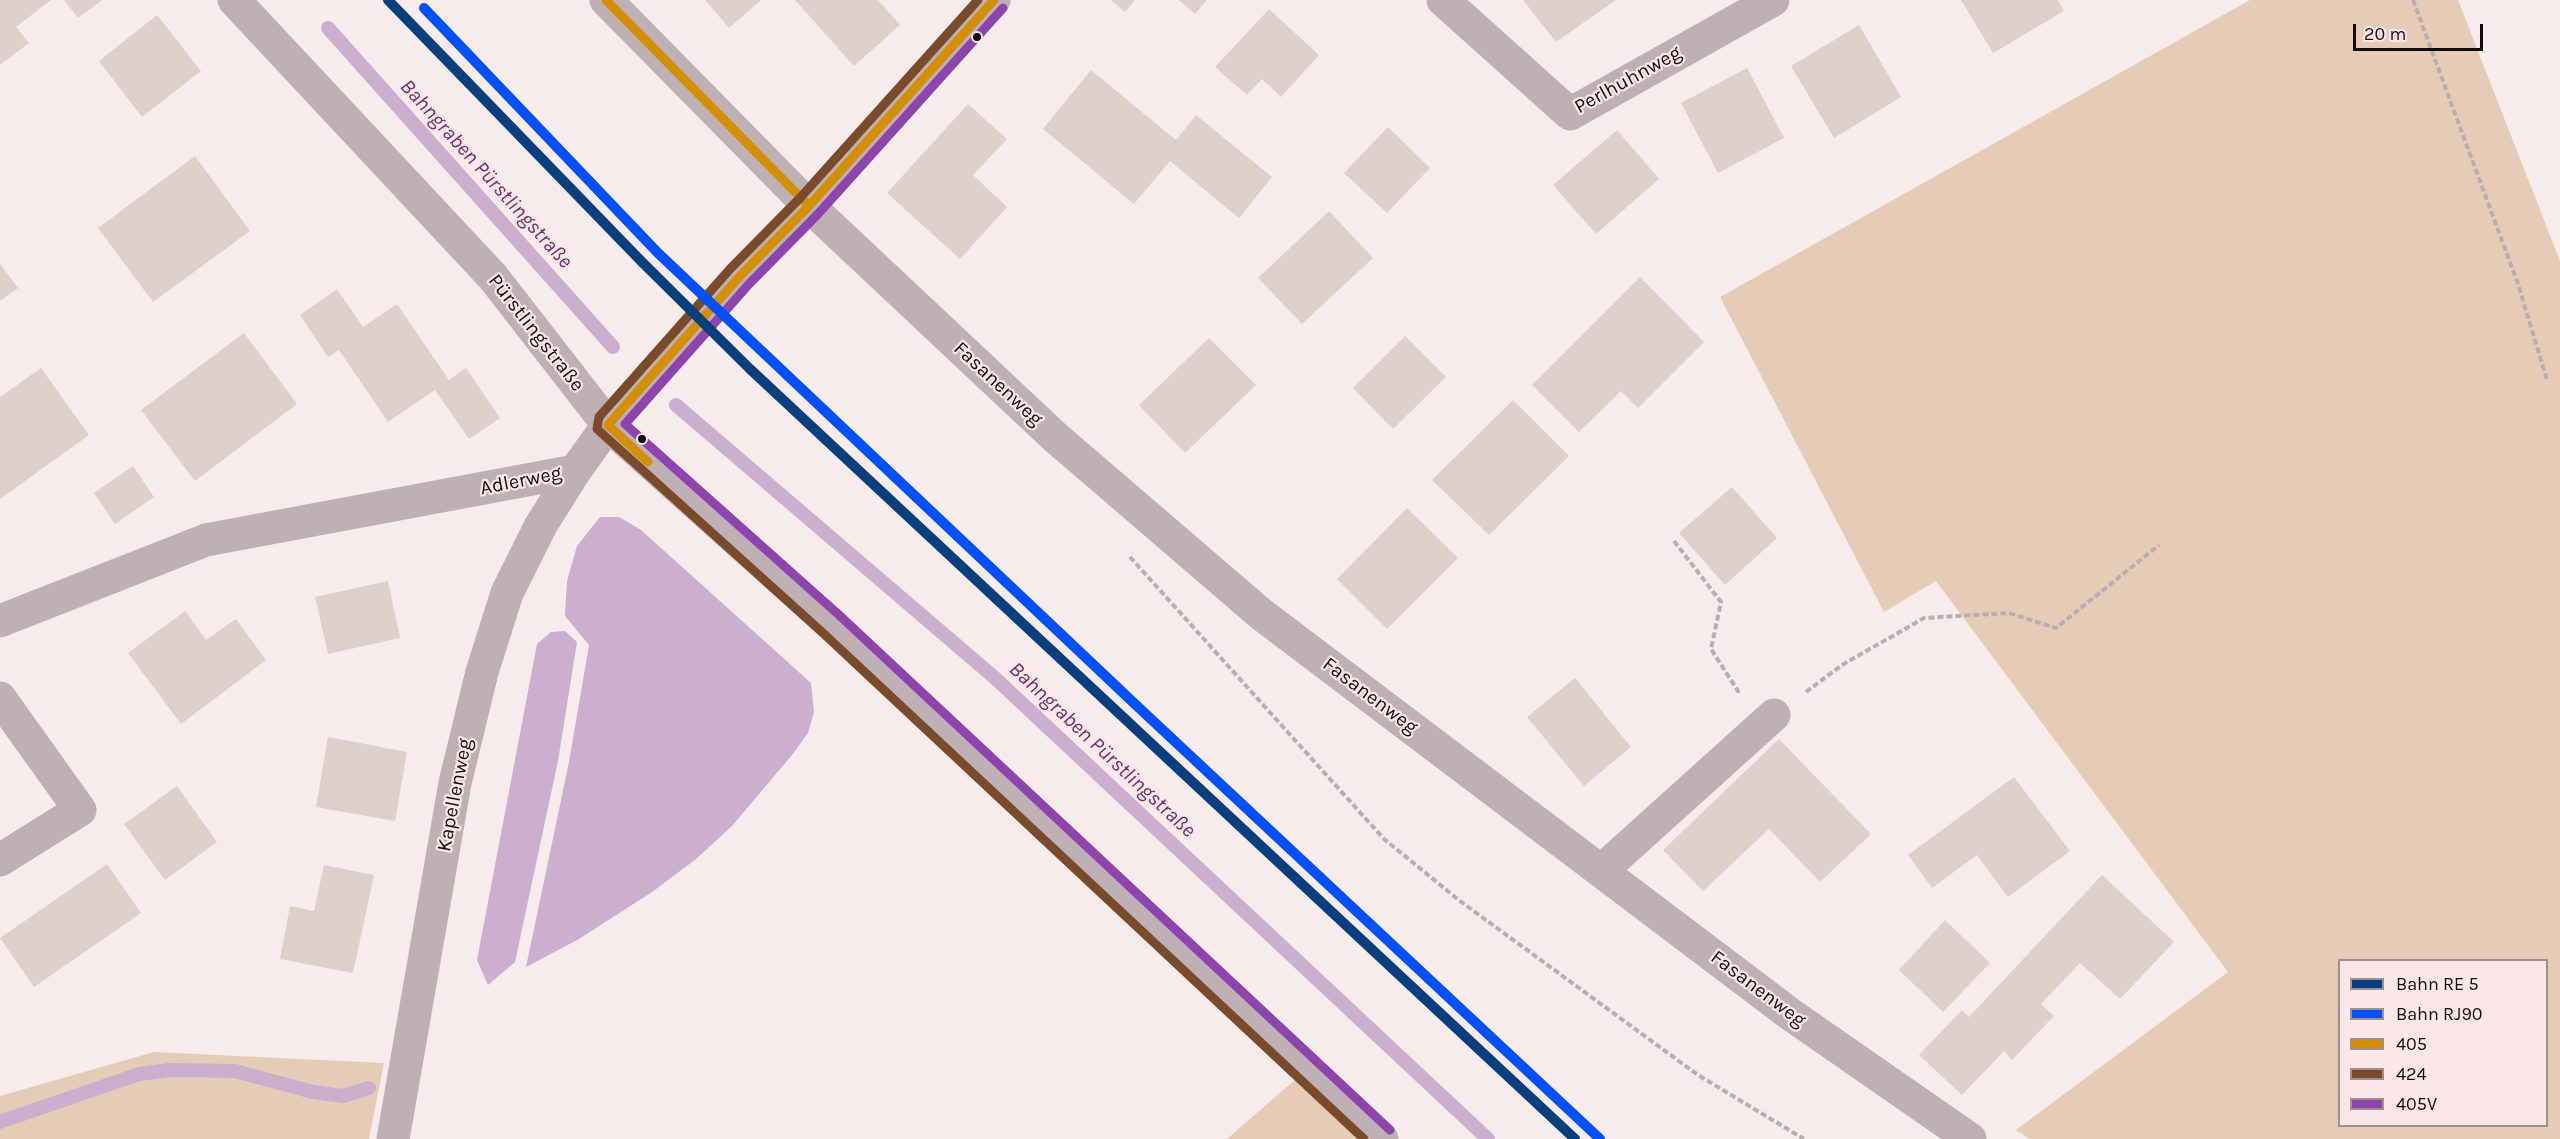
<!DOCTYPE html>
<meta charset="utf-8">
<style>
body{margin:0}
#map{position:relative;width:2560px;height:1139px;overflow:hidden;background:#f7ebeb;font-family:Karla,sans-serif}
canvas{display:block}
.legend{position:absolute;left:2338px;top:959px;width:210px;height:168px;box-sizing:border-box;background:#fce6e7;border:2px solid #9f8f8f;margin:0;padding:8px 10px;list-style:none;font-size:18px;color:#130c0c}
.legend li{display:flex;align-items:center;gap:12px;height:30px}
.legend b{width:30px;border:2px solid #9f8f8f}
.scale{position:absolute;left:2353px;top:24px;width:130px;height:27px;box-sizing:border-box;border:3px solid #130c0c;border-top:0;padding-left:8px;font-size:18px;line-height:21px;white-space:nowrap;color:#130c0c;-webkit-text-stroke:4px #fce6e7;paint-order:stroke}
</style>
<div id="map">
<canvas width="2560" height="1139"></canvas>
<ul class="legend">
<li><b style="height:8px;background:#093f7f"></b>Bahn RE 5</li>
<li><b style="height:8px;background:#0050ff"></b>Bahn RJ90</li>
<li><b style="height:8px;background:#d58f02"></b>405</li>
<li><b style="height:8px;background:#7a4b2a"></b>424</li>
<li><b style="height:8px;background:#8e44ad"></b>405V</li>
</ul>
<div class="scale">20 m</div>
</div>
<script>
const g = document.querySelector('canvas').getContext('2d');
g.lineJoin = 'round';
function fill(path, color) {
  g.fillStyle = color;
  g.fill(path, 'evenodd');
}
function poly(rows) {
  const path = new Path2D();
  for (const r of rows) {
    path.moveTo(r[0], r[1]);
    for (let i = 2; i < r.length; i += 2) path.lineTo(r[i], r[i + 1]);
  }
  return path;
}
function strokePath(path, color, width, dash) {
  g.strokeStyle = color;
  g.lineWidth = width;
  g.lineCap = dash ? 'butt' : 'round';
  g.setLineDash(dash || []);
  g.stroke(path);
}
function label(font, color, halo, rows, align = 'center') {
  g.font = font + ' Karla,sans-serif';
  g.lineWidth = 4.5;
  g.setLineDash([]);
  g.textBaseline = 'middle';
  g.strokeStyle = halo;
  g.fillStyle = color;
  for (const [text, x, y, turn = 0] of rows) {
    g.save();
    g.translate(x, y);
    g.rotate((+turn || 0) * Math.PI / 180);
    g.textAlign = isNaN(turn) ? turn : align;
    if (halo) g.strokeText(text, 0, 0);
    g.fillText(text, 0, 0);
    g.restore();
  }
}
fill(poly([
 [2250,0,2458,0,2560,261,2560,1139,2030,1139,2016,1130,2228,972,1936,581,1884,612,1720,297],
 [2340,960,2546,960,2546,1126,2340,1126],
 [154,1052,384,1063,369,1139,0,1139,0,1096],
 [1306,1070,1380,1139,1227,1139]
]), '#e6ccb6');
fill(poly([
 [600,517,619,517,641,530,811,683,814,712,808,733,792,755,732,826,696,859,652,892,579,939,526,967,569,762,589,645,565,616,567,581,577,546],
 [565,631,577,642,558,761,515,962,488,985,477,960,537,644,551,632]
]), '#ccaece');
strokePath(poly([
 [328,28,613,347],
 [676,405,995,678,1488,1139],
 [0,1122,139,1074,170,1070,235,1071,313,1092,343,1096,369,1088]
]), '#ccaece', 14);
fill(poly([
 [0,0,51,0,16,27,29,43,0,65],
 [64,0,102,0,78,18],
 [705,0,761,0,729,28],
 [795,0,878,0,900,25,854,66],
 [1111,0,1135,0,1125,12],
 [1179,0,1207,0,1195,14],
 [1523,0,1616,0,1556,42],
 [1961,0,2058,0,2064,11,1993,53],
 [1269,9,1319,55,1281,97,1262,79,1247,95,1215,67],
 [157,15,201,71,142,117,99,61],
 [1859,25,1901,97,1834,138,1791,66],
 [1747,68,1784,138,1718,173,1681,103],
 [1091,70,1176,140,1196,115,1272,177,1239,218,1170,161,1134,204,1043,129],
 [968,104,1007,139,973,175,1007,207,960,259,887,193],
 [1388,127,1430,168,1387,213,1344,173],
 [1617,130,1659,179,1596,234,1553,185],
 [195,156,250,231,153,302,98,228],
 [1329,211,1373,258,1302,324,1258,278],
 [0,264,18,288,0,301],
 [1640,277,1704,342,1638,408,1621,391,1579,432,1532,385],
 [337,289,363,327,397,304,449,380,466,368,500,418,469,439,435,390,388,422,339,350,328,357,300,315],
 [244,333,297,404,195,481,141,410],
 [1405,336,1446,377,1393,429,1353,388],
 [1209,338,1256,385,1185,453,1139,405],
 [41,368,89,435,0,499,0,397],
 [1513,400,1569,456,1489,535,1432,480],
 [133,466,154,497,115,524,94,493],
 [1732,487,1777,538,1725,585,1679,533],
 [1407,508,1458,558,1387,629,1337,579],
 [388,581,400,638,328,654,315,597],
 [185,611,206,640,236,619,266,660,181,724,128,653],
 [1575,678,1631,747,1584,786,1527,717],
 [328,737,407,752,395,821,316,807],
 [1779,739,1871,834,1820,882,1769,829,1703,891,1663,850],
 [2014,777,2070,851,2008,897,1977,855,1932,888,1908,855],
 [177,786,217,842,165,880,124,824],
 [107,864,141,913,34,987,0,938],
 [324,865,374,875,353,973,280,959,290,906,314,911],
 [2102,875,2174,942,2120,999,2080,963,2041,1004,2054,1016,2012,1060,2004,1051,1962,1095,1919,1055,1962,1010,1969,1017],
 [1945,920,1990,963,1943,1012,1899,970]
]), '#e0d0cc');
strokePath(poly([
 [2413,0,2518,284,2547,380],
 [1674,541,1721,602,1711,649,1738,691,1737,695],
 [1130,557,1384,839,1460,901,1698,1075,1804,1139],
 [1806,692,1842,665,1924,618,2009,613,2056,628,2159,545]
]), '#baaeb2', 4, [6, 3]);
strokePath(poly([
 [234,0,493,277,608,425,831,624,1382,1139],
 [606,0,809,206,1055,437,1261,614,1790,1014,1970,1139],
 [1443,0,1570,114,1773,0],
 [0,621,206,540,575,471,608,425,740,276,809,206,994,0],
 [0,698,80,810,0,860],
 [1601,871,1774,715],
 [393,1139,455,783,482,672,507,593,541,525,575,471]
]), '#bfb0b6', 33);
strokePath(poly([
 [606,0,809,206],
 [648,462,608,425,740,276,809,206,994,0]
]), '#d58f02', 9);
strokePath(poly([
 [978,0,800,198,731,268,599,417,597,429,823,633,1364,1139]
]), '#7a4b2a', 9);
strokePath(poly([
 [1003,8,818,214,749,284,625,424,839,615,1390,1130]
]), '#8e44ad', 9);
strokePath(poly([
 [388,0,642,262,750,369,1575,1139]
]), '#093f7f', 10);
strokePath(poly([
 [424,8,658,253,1136,705,1600,1139]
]), '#0050ff', 10);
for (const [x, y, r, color] of [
 [977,37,5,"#130c0c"],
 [642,439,5,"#130c0c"]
]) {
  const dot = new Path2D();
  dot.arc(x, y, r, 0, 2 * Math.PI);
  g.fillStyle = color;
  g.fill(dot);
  strokePath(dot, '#fce6e7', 2);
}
label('20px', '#130c0c', '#fce6e7', [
 ["Perlhuhnweg",1628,80,-29],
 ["Pürstlingstraße",536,333,52],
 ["Fasanenweg",998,384,43],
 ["Adlerweg",521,481,-11],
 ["Fasanenweg",1370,696,37],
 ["Kapellenweg",455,795,-79],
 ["Fasanenweg",1758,989,37]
]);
label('italic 21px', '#63346d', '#fce6e7', [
 ["Bahngraben Pürstlingstraße",486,174,48],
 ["Bahngraben Pürstlingstraße",1102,750,43]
]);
</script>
